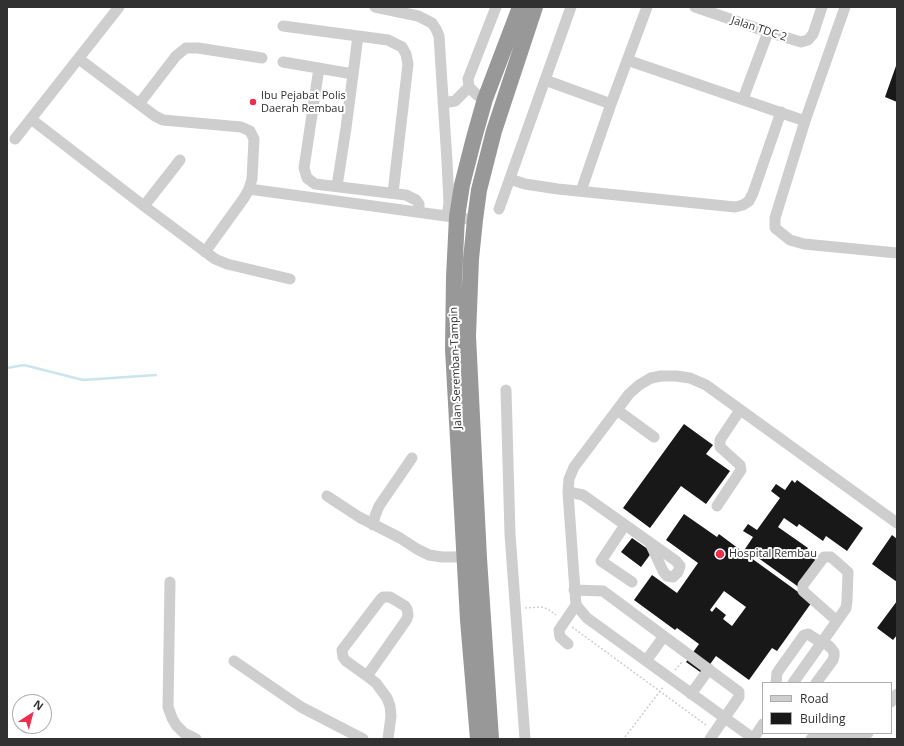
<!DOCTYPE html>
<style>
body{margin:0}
#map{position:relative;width:904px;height:746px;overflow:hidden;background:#fff;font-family:"Open Sans",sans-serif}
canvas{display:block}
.frame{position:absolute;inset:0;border:8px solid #313131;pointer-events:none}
.legend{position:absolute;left:762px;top:682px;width:130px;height:52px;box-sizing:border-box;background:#fff;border:1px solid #adadad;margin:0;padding:5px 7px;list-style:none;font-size:12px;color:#313131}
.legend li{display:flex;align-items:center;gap:8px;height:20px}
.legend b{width:20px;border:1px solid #adadad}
.north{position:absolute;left:12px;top:694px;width:40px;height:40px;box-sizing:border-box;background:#fff;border:1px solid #adadad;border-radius:50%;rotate:36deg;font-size:11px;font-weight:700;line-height:16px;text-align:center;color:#313131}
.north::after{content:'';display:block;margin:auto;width:14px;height:18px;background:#ec2f4e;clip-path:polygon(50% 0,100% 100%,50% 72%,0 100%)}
</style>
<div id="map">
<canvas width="904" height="746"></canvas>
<div class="frame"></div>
<ul class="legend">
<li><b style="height:5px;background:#cecece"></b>Road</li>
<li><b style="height:11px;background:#181818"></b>Building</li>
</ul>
<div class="north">N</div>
</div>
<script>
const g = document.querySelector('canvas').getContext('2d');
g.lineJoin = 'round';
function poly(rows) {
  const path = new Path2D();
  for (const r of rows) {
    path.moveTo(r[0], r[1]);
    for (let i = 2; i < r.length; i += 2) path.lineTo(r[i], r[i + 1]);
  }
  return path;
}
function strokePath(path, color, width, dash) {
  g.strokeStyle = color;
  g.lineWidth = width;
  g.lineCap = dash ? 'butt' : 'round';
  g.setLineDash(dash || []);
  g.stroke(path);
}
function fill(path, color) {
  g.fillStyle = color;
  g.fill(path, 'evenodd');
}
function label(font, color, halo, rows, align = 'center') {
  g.font = font + ' "Open Sans",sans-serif';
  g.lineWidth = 4;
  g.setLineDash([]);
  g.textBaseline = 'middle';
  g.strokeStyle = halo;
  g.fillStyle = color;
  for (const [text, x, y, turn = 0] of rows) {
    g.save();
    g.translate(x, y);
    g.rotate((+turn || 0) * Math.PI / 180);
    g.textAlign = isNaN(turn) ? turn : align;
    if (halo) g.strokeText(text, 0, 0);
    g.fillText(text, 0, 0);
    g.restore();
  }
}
strokePath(poly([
 [7,368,24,365,83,380,156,375]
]), '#cbe4ee', 2.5);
fill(poly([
 [897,63,897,102,885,97],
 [684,424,713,445,706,454,730,471,706,504,681,486,650,528,623,508],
 [792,480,795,483,797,480,863,528,847,551,826,536,823,541,799,524,797,527,784,518,778,527,808,548,805,552,818,562,800,588,750,552,747,555,812,602,777,651,772,648,749,680,716,656,703,674,686,662,699,644,677,628,675,630,634,600,652,575,677,593,698,563,666,540,684,514,717,537,719,534,743,552,753,537,743,531,748,524,757,530,780,498,771,491,776,484,785,490],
 [724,591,746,607,732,626,723,619,726,615,716,607,712,612,710,610],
 [892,535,897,539,897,582,872,564],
 [632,538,652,552,641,567,621,552],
 [897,601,897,635,893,640,877,628]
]), '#181818');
strokePath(poly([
 [525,608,541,607,548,609,556,615],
 [572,627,706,725],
 [675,670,682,662],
 [625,737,664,686]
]), '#cecece', 1.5, [2, 2]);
strokePath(poly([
 [375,7,418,16,432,23,436,29,439,36,447,161,449,203,447,216],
 [695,7,768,32,801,42,808,40,813,34,822,7],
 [845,7,805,121,775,218,775,228,790,240,804,244,897,253],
 [283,26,388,40,402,47,406,54,408,64,393,193],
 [79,59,155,116,163,120,241,127,250,131,254,139,252,179,249,189,244,198,205,252],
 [627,60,805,121],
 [283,62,353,74],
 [319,68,304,168,307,178,315,184,406,195,416,200,419,204,419,212],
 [545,80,611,104],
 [485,99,477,95,469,87,468,79,496,7],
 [743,99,768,32],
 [443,103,455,101,469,87],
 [139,104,176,56,186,48,198,48,262,58],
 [31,119,144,206,215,259,227,264,290,279],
 [15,139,119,7],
 [510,179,525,184,558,189,735,207,743,205,749,201,753,193,781,112],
 [337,186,346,128,358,36],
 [249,189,475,220],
 [581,191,611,104,647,7],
 [144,206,180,160],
 [499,209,571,7],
 [506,390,510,534,525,739],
 [617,410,654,437],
 [568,492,583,495,676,561,680,566,678,572,673,577,667,576,663,571,650,543],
 [327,496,359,517,400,538,417,549,429,555,442,557,465,557],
 [717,506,741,470,740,465,720,447,720,440,740,410],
 [373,525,375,516,379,506,412,458],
 [625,525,601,561,632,582],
 [170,582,168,707,172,718,176,725,184,733,196,739],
 [574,590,603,591,739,692,739,697,710,739],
 [568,644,560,637,559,630,576,605],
 [234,661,301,707,363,739],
 [646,661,664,636],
 [367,676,346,661,343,657,342,650,380,600,383,597,390,597,405,606,407,609,408,615,407,619,367,676,376,683,387,698,390,706,391,716,388,739],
 [776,683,777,673,779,670,804,635,808,634,822,643],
 [793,683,837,621,846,608,847,601,848,572,831,557,824,557,803,585,803,591,837,621],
 [816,683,833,660,834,656,834,652,831,648,823,641],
 [691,694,709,669],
 [891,702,897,694],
 [753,739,763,724],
 [754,739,587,618,576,605,568,492,569,479,574,467,629,394,639,385,651,378,661,376,676,376,690,378,706,385,897,523],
 [811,739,820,737,849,739],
 [852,739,860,737,868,733]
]), '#cecece', 11);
strokePath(poly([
 [478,739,468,620,453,349,454,277,457,217,462,185,474,138,485,99,520,7],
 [491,739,479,558,468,336,471,259,475,220,479,190,494,131,535,7]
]), '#989898', 16);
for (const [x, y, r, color] of [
 [253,102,4,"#ec2f4e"],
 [720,554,5,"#ec2f4e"]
]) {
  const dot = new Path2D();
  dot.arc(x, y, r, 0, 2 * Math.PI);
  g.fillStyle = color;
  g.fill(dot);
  strokePath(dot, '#fff', 1.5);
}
label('11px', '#313131', '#fff', [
 ["Jalan TDC 2",759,29,18],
 ["Jalan Seremban-Tampin",456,368,-92]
]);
label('11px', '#313131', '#fff', [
 ["Ibu Pejabat Polis",261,96],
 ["Daerah Rembau",261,109],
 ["Hospital Rembau",729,554]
], 'left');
</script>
